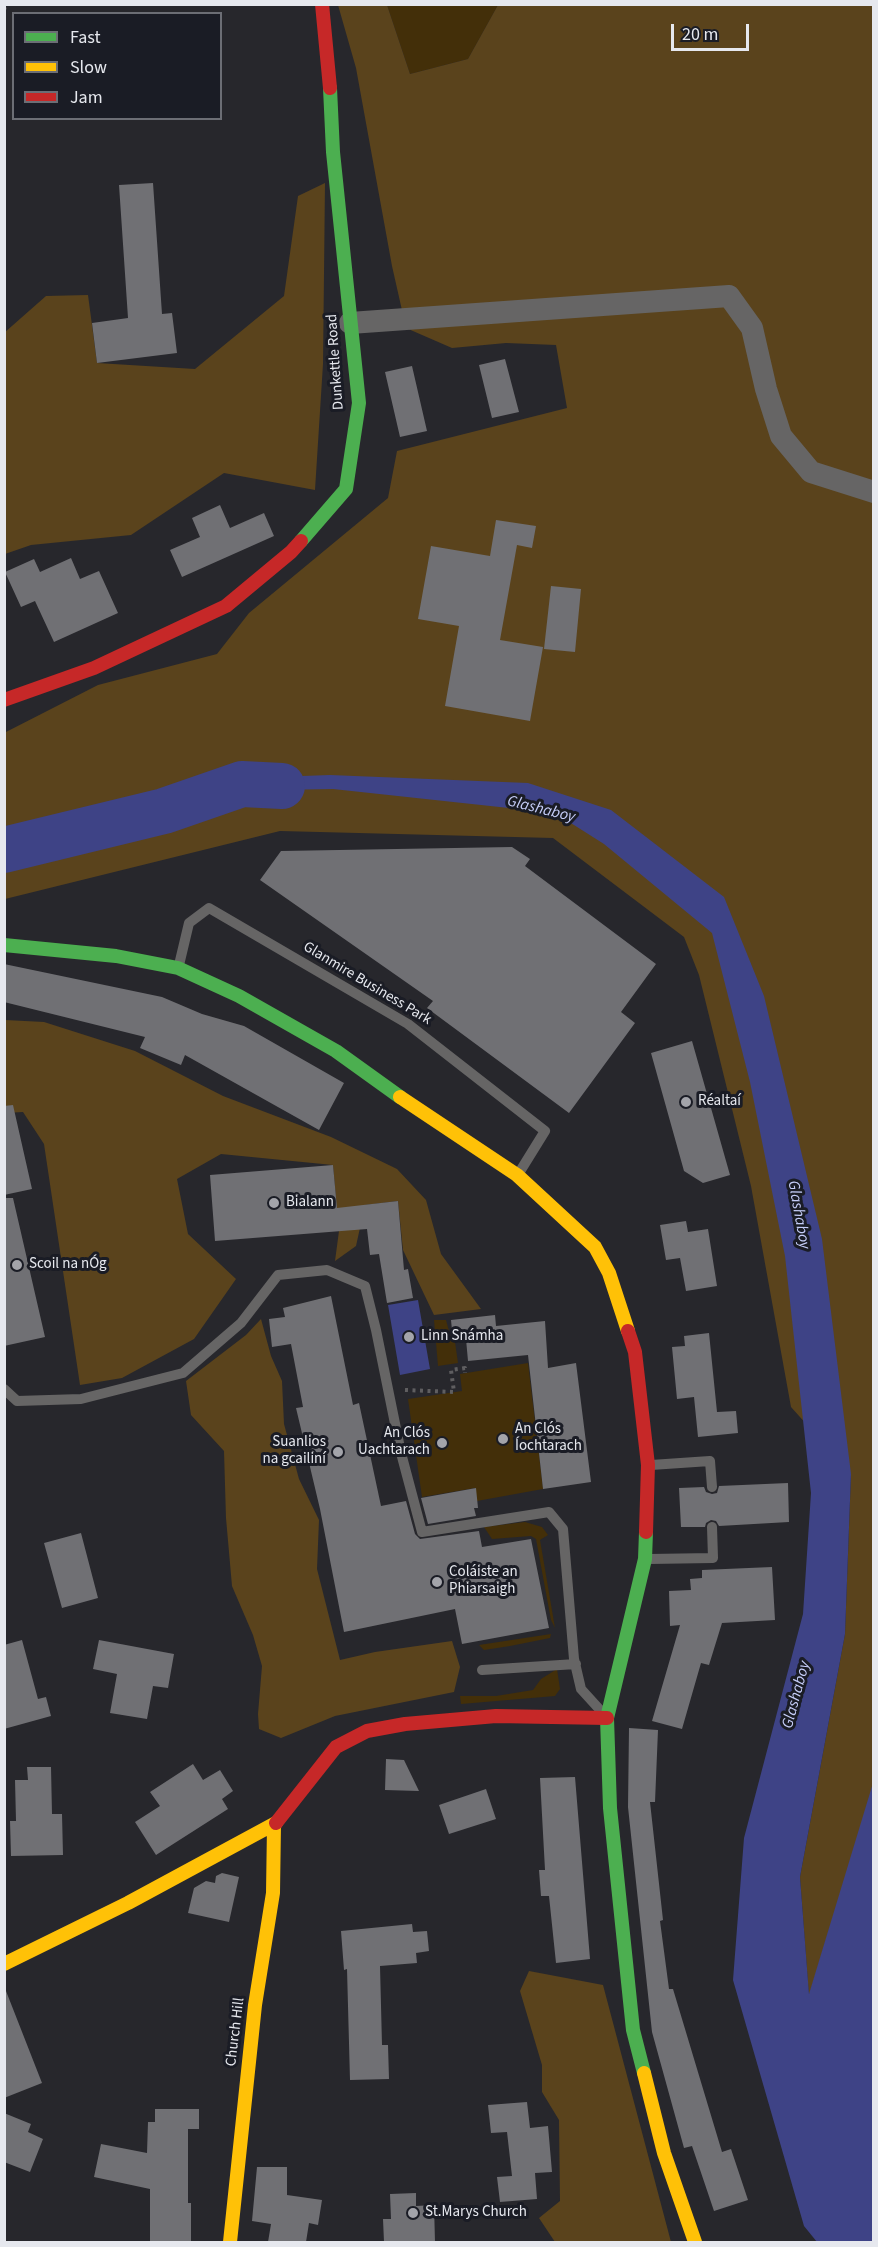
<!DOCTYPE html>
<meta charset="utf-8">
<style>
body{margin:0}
#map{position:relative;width:878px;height:2247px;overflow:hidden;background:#27272c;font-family:"Source Sans 3",sans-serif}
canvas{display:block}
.frame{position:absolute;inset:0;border:6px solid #e6e8ee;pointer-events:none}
.legend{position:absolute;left:12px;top:12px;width:210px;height:108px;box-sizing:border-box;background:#1a1c25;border:2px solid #6c6e75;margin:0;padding:8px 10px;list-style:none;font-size:18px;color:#e6e8ee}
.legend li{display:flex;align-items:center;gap:12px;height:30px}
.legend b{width:30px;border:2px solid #6c6e75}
.scale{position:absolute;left:671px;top:24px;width:78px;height:27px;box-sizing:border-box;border:3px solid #e6e8ee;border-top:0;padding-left:8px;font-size:18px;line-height:21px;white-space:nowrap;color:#e6e8ee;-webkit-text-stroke:4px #1a1c25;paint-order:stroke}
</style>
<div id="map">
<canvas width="878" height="2247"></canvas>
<div class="frame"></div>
<ul class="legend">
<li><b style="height:8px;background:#4caf50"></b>Fast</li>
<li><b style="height:8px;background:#ffc107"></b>Slow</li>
<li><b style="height:8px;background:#c62828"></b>Jam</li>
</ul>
<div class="scale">20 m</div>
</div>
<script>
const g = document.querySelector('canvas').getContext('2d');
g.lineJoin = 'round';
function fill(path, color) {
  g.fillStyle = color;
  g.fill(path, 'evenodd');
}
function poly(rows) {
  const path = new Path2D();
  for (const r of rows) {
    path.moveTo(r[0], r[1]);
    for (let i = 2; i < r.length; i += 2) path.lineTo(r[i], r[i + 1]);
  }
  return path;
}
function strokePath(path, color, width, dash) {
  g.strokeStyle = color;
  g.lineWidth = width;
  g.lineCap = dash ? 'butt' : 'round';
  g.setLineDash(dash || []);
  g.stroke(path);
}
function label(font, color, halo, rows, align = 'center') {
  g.font = font + ' "Source Sans 3",sans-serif';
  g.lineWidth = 6;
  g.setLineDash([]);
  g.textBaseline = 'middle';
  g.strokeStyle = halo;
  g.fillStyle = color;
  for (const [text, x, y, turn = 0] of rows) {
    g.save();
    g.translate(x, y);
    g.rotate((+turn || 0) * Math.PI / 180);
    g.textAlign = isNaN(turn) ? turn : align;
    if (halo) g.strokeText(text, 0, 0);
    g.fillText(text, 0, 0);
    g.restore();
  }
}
fill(poly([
 [387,5,498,5,468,59,410,74],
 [434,1320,446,1320,452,1342,455,1342,458,1363,438,1366],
 [528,1363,543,1489,477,1501,475,1488,422,1497,408,1399,462,1391,460,1374],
 [525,1522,542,1527,548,1535,540,1540,555,1628,551,1620,536,1539,531,1536,492,1539,484,1527],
 [551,1634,550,1638,510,1646,484,1650,479,1645],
 [557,1669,560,1689,555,1696,461,1704,460,1696,496,1696,533,1690,541,1679]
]), '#432f09');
fill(poly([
 [338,5,387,5,410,74,468,59,498,5,873,5,874,1783,809,1996,800,1877,845,1634,851,1474,791,1407,751,1186,699,975,684,937,553,838,280,831,5,899,4,733,98,685,217,654,249,613,388,498,397,451,567,408,556,345,506,343,452,348,406,328,392,266,356,68],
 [325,183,323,364,315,490,224,473,131,535,31,545,5,554,4,333,46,296,88,295,97,363,195,369,284,296,298,196],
 [5,1020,44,1022,135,1051,223,1096,331,1137,397,1169,426,1200,441,1254,481,1309,434,1315,403,1250,398,1201,365,1205,356,1246,335,1261,339,1231,333,1165,221,1154,177,1179,188,1234,236,1279,194,1339,122,1378,80,1385,44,1144,23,1112,5,1113],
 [261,1319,271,1356,282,1381,284,1424,299,1479,319,1520,317,1569,340,1660,375,1652,452,1641,460,1667,454,1692,335,1716,281,1738,259,1729,258,1714,262,1666,253,1635,232,1586,226,1518,224,1451,191,1415,186,1381,246,1335],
 [529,1971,603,1985,671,2242,555,2242,539,2218,560,2201,559,2120,542,2092,542,2065,520,1991]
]), '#5a431c');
fill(poly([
 [330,775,528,783,611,810,724,897,764,996,822,1239,851,1474,845,1634,800,1877,809,1994,873,1783,873,2242,817,2242,804,2226,733,1980,744,1838,803,1614,811,1493,785,1256,750,1082,712,933,604,844,555,813,333,789,220,791,5,850,5,831,218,779],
 [418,1300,430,1369,400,1375,388,1305]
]), '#3e4386');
strokePath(poly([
 [4,850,164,811,242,784,282,786]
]), '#3e4386', 46);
fill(poly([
 [153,183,162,314,172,313,177,353,97,363,92,323,128,318,119,185],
 [505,359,519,412,492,418,479,365],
 [412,366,427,431,400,437,385,372],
 [220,505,230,528,264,513,274,536,182,577,170,550,200,537,192,518],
 [496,520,536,526,532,548,517,545,500,640,543,647,530,721,445,706,459,626,418,619,431,546,490,556],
 [71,558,80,579,99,571,118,613,54,642,35,601,21,607,5,572,34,559,40,572],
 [551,586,581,589,575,652,544,649],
 [512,847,530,859,525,866,656,964,621,1012,635,1023,569,1113,427,1008,433,1001,260,880,281,851],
 [4,964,162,997,202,1014,244,1026,344,1083,319,1130,185,1055,181,1065,140,1048,145,1037,4,1002],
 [692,1041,730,1175,703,1183,684,1171,651,1053],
 [13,1105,32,1189,4,1195,4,1106],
 [333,1165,337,1208,398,1201,404,1270,408,1269,413,1298,387,1303,379,1254,370,1255,367,1229,215,1241,210,1175],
 [4,1198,13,1198,45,1337,4,1346],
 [686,1221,688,1232,708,1229,717,1286,686,1291,680,1258,666,1260,660,1225],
 [331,1296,353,1405,359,1403,381,1506,406,1501,415,1534,420,1539,479,1531,482,1547,531,1539,549,1628,462,1644,455,1609,344,1632,320,1509,296,1408,303,1407,291,1344,272,1347,269,1319,285,1317,283,1308],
 [495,1315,496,1326,545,1321,548,1368,576,1363,591,1482,543,1489,528,1355,468,1361,466,1339,453,1340,451,1320],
 [709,1333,717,1412,736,1411,738,1433,698,1437,694,1397,677,1399,672,1347,685,1346,684,1336],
 [788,1483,789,1522,719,1526,716,1521,711,1520,706,1523,705,1527,681,1527,679,1488,704,1487,706,1492,712,1494,717,1493,719,1486],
 [476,1488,478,1508,474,1508,476,1516,428,1524,421,1498],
 [81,1533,98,1598,62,1608,44,1543],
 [772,1567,775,1620,722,1623,709,1665,701,1663,682,1729,652,1721,680,1625,670,1626,669,1591,691,1590,690,1579,702,1578,702,1570],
 [22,1640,38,1699,46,1697,51,1716,4,1729,4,1645],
 [99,1640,174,1654,168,1688,153,1686,147,1719,110,1713,117,1674,93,1669],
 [629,1728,658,1730,655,1802,650,1802,663,1920,660,1921,669,1989,673,1989,722,2152,731,2149,748,2200,714,2211,692,2146,684,2148,652,2032,628,1807],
 [386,1759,404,1760,419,1791,385,1790],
 [193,1764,203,1780,220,1770,233,1791,222,1799,228,1809,156,1855,135,1822,160,1806,150,1792],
 [27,1767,51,1767,52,1814,62,1814,63,1855,11,1856,10,1821,16,1821,15,1780,28,1780],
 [575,1777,590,1959,556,1963,549,1896,541,1896,539,1870,545,1870,540,1778],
 [486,1789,496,1819,449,1834,439,1805],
 [222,1873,239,1877,229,1922,188,1913,194,1888,206,1881,215,1883,216,1876],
 [412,1924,413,1932,427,1931,429,1951,416,1953,417,1963,380,1966,382,2045,388,2045,389,2079,350,2080,347,1969,344,1970,341,1931],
 [6,1991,42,2083,4,2098,4,1992],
 [527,2102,530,2128,548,2126,552,2172,535,2173,537,2199,500,2202,497,2177,512,2176,507,2132,491,2133,488,2105],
 [155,2109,199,2109,199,2129,188,2129,188,2203,191,2203,191,2242,150,2242,150,2189,94,2177,101,2144,147,2153,148,2122,155,2122],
 [4,2113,31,2124,28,2132,43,2139,30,2172,4,2162],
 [257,2167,287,2167,287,2195,322,2200,318,2225,309,2223,306,2242,268,2242,271,2224,252,2221],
 [416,2193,416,2206,434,2205,435,2242,384,2242,383,2219,391,2219,390,2194]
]), '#707074');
strokePath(poly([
 [4,10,6,4],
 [405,1390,454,1392,451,1370,465,1368,465,1373]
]), '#5f5e60', 4, [3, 4.5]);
strokePath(poly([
 [179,965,189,923,209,908,408,1024,545,1131,519,1173],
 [4,1389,17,1401,81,1399,183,1373,241,1323,278,1275,327,1270,365,1286,376,1330,401,1453,422,1532,549,1512,563,1529,574,1659,581,1689,601,1711],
 [651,1465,710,1461,712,1487],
 [649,1559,713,1558,712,1527],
 [482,1670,576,1664]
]), '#666565', 10);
strokePath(poly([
 [350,323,729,296,752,328,766,389,781,436,811,472,874,492]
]), '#666565', 22);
strokePath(poly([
 [301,541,346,489,359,403,333,152,330,88],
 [4,945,116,956,178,968,239,996,336,1051,400,1097],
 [644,2073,633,2030,610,1808,607,1718,645,1559,646,1532]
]), '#4caf50', 14);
strokePath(poly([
 [400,1097,517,1175,595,1247,609,1273,628,1331],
 [4,1964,128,1903,276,1823],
 [644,2073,664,2153,695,2242],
 [230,2242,255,2005,273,1893,274,1825]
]), '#ffc107', 14);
strokePath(poly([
 [322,4,330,88],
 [4,700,94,668,226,606,291,552,301,541],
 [628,1331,635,1352,648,1465,646,1532],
 [276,1823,336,1747,367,1731,405,1724,496,1716,607,1718]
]), '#c62828', 14);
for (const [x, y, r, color] of [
 [686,1102,6,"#a3a4aa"],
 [274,1203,6,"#a3a4aa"],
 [17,1265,6,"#a3a4aa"],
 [409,1337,6,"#a3a4aa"],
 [503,1439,6,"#a3a4aa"],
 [442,1443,6,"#a3a4aa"],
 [338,1452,6,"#a3a4aa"],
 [437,1582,6,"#a3a4aa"],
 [413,2213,6,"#a3a4aa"]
]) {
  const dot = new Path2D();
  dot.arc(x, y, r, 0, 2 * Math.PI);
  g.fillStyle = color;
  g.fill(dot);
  strokePath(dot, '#1a1c25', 2);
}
label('15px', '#e6e8ee', '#1a1c25', [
 ["Dunkettle Road",336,362,-94],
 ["Glanmire Business Park",367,984,31],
 ["Church Hill",236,2032,-83]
]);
label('15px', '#e6e8ee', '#1a1c25', [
 ["Réaltaí",698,1102],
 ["Bialann",286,1203],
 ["Scoil na nÓg",29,1265],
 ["Linn Snámha",421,1337],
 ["An Clós",515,1430],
 ["Íochtarach",515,1447],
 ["An Clós",430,1434,"right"],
 ["Uachtarach",430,1451,"right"],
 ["Suanlios",326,1443,"right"],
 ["na gcailiní",326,1460,"right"],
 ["Coláiste an",449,1573],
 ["Phiarsaigh",449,1590],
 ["St.Marys Church",425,2213]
], 'left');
label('italic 16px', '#c5cdf8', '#1a1c25', [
 ["Glashaboy",541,810,14],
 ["Glashaboy",798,1215,80],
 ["Glashaboy",797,1695,-75]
]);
</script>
